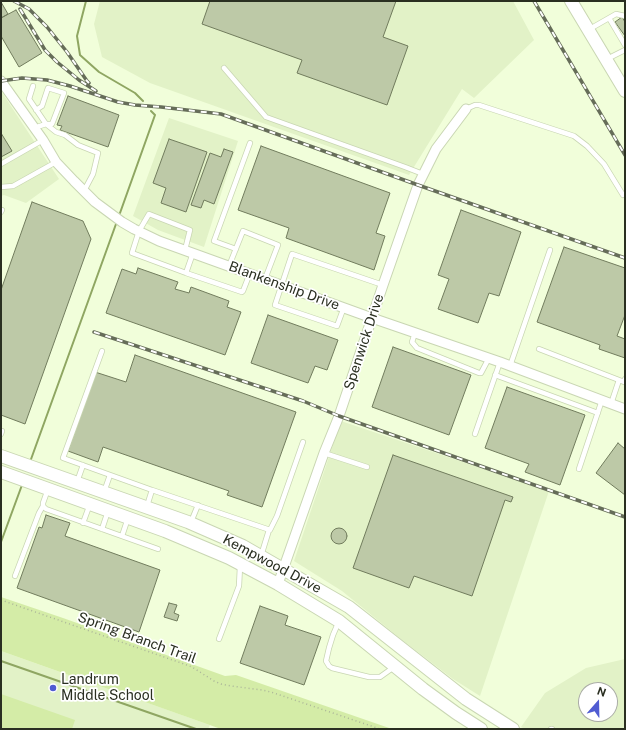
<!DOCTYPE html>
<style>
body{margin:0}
#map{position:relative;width:626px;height:730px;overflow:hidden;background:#f1feda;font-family:"Public Sans",sans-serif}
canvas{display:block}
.frame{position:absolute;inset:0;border:2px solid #2a2f21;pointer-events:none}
.north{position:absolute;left:578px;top:682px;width:40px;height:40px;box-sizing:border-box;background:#fff;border:1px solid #aaaca6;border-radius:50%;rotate:20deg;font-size:11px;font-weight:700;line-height:16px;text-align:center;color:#2a2f21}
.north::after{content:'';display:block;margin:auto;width:14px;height:18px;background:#505cd2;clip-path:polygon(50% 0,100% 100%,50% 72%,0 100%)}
</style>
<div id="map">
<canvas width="626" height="730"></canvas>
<div class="frame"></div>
<div class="north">N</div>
</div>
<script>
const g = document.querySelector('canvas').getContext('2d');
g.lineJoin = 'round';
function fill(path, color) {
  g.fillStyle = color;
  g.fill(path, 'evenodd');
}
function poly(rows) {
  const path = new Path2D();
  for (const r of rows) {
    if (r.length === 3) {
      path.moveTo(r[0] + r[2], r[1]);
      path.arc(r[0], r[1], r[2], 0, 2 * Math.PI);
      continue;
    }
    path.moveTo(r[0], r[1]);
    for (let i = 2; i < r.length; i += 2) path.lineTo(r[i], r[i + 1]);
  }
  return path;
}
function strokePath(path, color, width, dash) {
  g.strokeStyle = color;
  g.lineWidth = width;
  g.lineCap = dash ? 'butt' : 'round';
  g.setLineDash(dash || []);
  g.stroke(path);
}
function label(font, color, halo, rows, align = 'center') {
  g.font = font + ' "Public Sans",sans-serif';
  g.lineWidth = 3.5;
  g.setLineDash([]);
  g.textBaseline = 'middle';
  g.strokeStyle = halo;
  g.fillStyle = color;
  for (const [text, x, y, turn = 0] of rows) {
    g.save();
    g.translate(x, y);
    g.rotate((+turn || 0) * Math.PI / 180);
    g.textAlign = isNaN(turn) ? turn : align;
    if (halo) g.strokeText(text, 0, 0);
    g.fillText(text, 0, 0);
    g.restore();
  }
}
fill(poly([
 [100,1,513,1,534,40,474,98,462,89,409,175,150,83,102,57,94,24],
 [1,91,59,179,26,203,4,195,1,196],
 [169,118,238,141,204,247,158,230,133,216],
 [341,421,549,491,480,696,453,679,401,639,342,591,294,561],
 [1,651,210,725,208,729,1,729],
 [625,659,625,729,525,729,521,727,545,693,586,668],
 [586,690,610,690,610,714,586,714]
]), '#e2f2c7');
fill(poly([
 [1,597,63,618,225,676,236,675,392,729,221,729,1,651],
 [1,694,75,720,72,729,1,729]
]), '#d4eca7');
strokePath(poly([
 [86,1,77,36,80,55,99,72,135,93,143,101],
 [120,213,155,115,151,111],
 [30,462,116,224],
 [1,542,22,485],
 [1,661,196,729]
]), '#8fa662', 2);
const building = poly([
 [210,1,396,1,383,37,408,46,387,105,297,73,302,60,202,24,210,1],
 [1,2,8,14,1,18,1,2],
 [16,10,42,53,19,67,1,36,1,18,16,10],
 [622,17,625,22,625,36,615,22,622,17],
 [68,96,119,115,108,147,60,130,62,126,57,125,68,96],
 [1,133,12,151,1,157,1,133],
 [169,139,207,152,186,212,161,203,166,188,153,183,169,139],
 [261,146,390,193,376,233,385,236,374,270,286,238,289,228,238,210,261,146],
 [224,149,233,152,214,204,204,200,201,208,191,205,210,153,221,157,224,149],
 [32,202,83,221,91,239,25,424,1,415,1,290,32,202],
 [461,210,521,232,499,296,489,293,478,323,438,309,449,279,438,275,461,210],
 [564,247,625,268,625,315,617,336,625,339,625,358,599,349,600,345,537,322,564,247],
 [138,268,178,282,175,289,189,293,191,287,229,301,227,307,241,312,225,355,106,313,122,269,136,274,138,268],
 [268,315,338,340,327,370,315,366,308,383,251,363,268,315],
 [393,347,471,375,449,435,372,407,393,347],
 [135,355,296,412,262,507,227,495,229,491,103,447,98,462,68,451,95,372,126,382,135,355],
 [507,387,585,415,560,485,525,472,529,464,485,448,507,387],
 [618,443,625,449,625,495,596,473,618,443],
 [393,455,513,497,511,502,505,500,472,596,414,576,409,588,353,568,393,455],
 [46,515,70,523,65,536,160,570,139,632,17,588,39,527,42,528,46,515],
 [339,536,8],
 [169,603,177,605,174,613,179,615,177,621,164,617,169,603],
 [260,606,288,616,285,625,321,637,304,685,240,663,260,606]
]);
fill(building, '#bdc9a7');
strokePath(building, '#717c5d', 1);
const lane = poly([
 [609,18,625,45],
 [588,30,616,14,625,16],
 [607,59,625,50],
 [224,68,266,117,405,167,423,174],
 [33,86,29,99,46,124,34,128],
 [466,109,475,105,479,105,574,136,587,146,604,164,623,195],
 [36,110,42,106,48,88,64,93,52,124,46,124],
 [46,124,56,132,65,135,78,145,98,153,93,174,84,191],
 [1,164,43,140],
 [1,187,13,186,56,162],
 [1,212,2,210],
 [236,249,214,241,250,143],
 [185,250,190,230,149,214,139,231,132,253,186,273,242,292,243,291,250,273],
 [229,266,243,231,278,245,265,279],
 [186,273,193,253],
 [344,307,337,326,275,305,292,254,383,285],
 [415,333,412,342,417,348,479,373,481,373,489,358],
 [539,349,619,380,611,404],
 [102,351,63,458,152,490],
 [510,366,550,250],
 [495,375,598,413],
 [619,380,624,382,625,379],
 [1,431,2,431,1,434],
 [475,434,500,362],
 [324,453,367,467],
 [579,469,602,400],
 [77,482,83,465],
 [48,489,43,503,43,506,46,509,158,549],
 [104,492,110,475],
 [147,506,152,490,270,530,277,516,303,442],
 [191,522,198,505],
 [83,523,90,504],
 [102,529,108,511],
 [122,536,128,518],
 [261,556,269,530],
 [15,576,39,513,43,506],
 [339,621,333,635,329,648,326,661,329,666,332,668,369,677,380,677,394,667],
 [219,639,239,586,240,566],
 [551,729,552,729]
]);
const street = poly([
 [1,81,43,140,56,162,74,181,95,202,122,222,134,229,159,241,372,318,500,362,625,409],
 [278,584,324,453,339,416,383,285,418,185,436,149,466,109]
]);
const secondary = poly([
 [571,1,625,91],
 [1,456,188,522,243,546,349,607,466,699,513,729],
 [1,472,165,531,229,558,278,584,339,621,423,689,456,713,481,729]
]);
strokePath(lane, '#c9d6b3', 6);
strokePath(street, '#c9d6b3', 11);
strokePath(secondary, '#c9d6b3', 14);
strokePath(poly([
 [1,600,184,664,192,667,214,681,221,684,231,686,262,690,271,692,380,729]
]), '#abb599', 1.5, [1, 3]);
strokePath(lane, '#fff', 4.5);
strokePath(street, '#fff', 9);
strokePath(secondary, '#fff', 12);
const rail = poly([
 [14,1,29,9,47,27,67,52,87,81,89,83],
 [534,1,625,155],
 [20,9,45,50,57,62,79,80,96,91],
 [1,81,22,78,47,80,70,86,118,102,135,105,161,107,221,114,418,185,625,258],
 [94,332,303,401,339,416,625,517]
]);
strokePath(rail, '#666d59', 3.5);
strokePath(rail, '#fff', 2, [6]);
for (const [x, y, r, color] of [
 [53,688,4,"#505cd2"]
]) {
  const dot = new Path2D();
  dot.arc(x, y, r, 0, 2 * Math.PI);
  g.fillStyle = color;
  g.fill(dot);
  strokePath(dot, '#fff', 1.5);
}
label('14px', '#2a2f21', '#fff', [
 ["Blankenship Drive",284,286,20],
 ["Spenwick Drive",364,342,-72],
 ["Kempwood Drive",272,564,28],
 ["Spring Branch Trail",137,638,20]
]);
label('14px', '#2a2f21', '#fff', [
 ["Landrum",61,680],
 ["Middle School",61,696]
], 'left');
</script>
